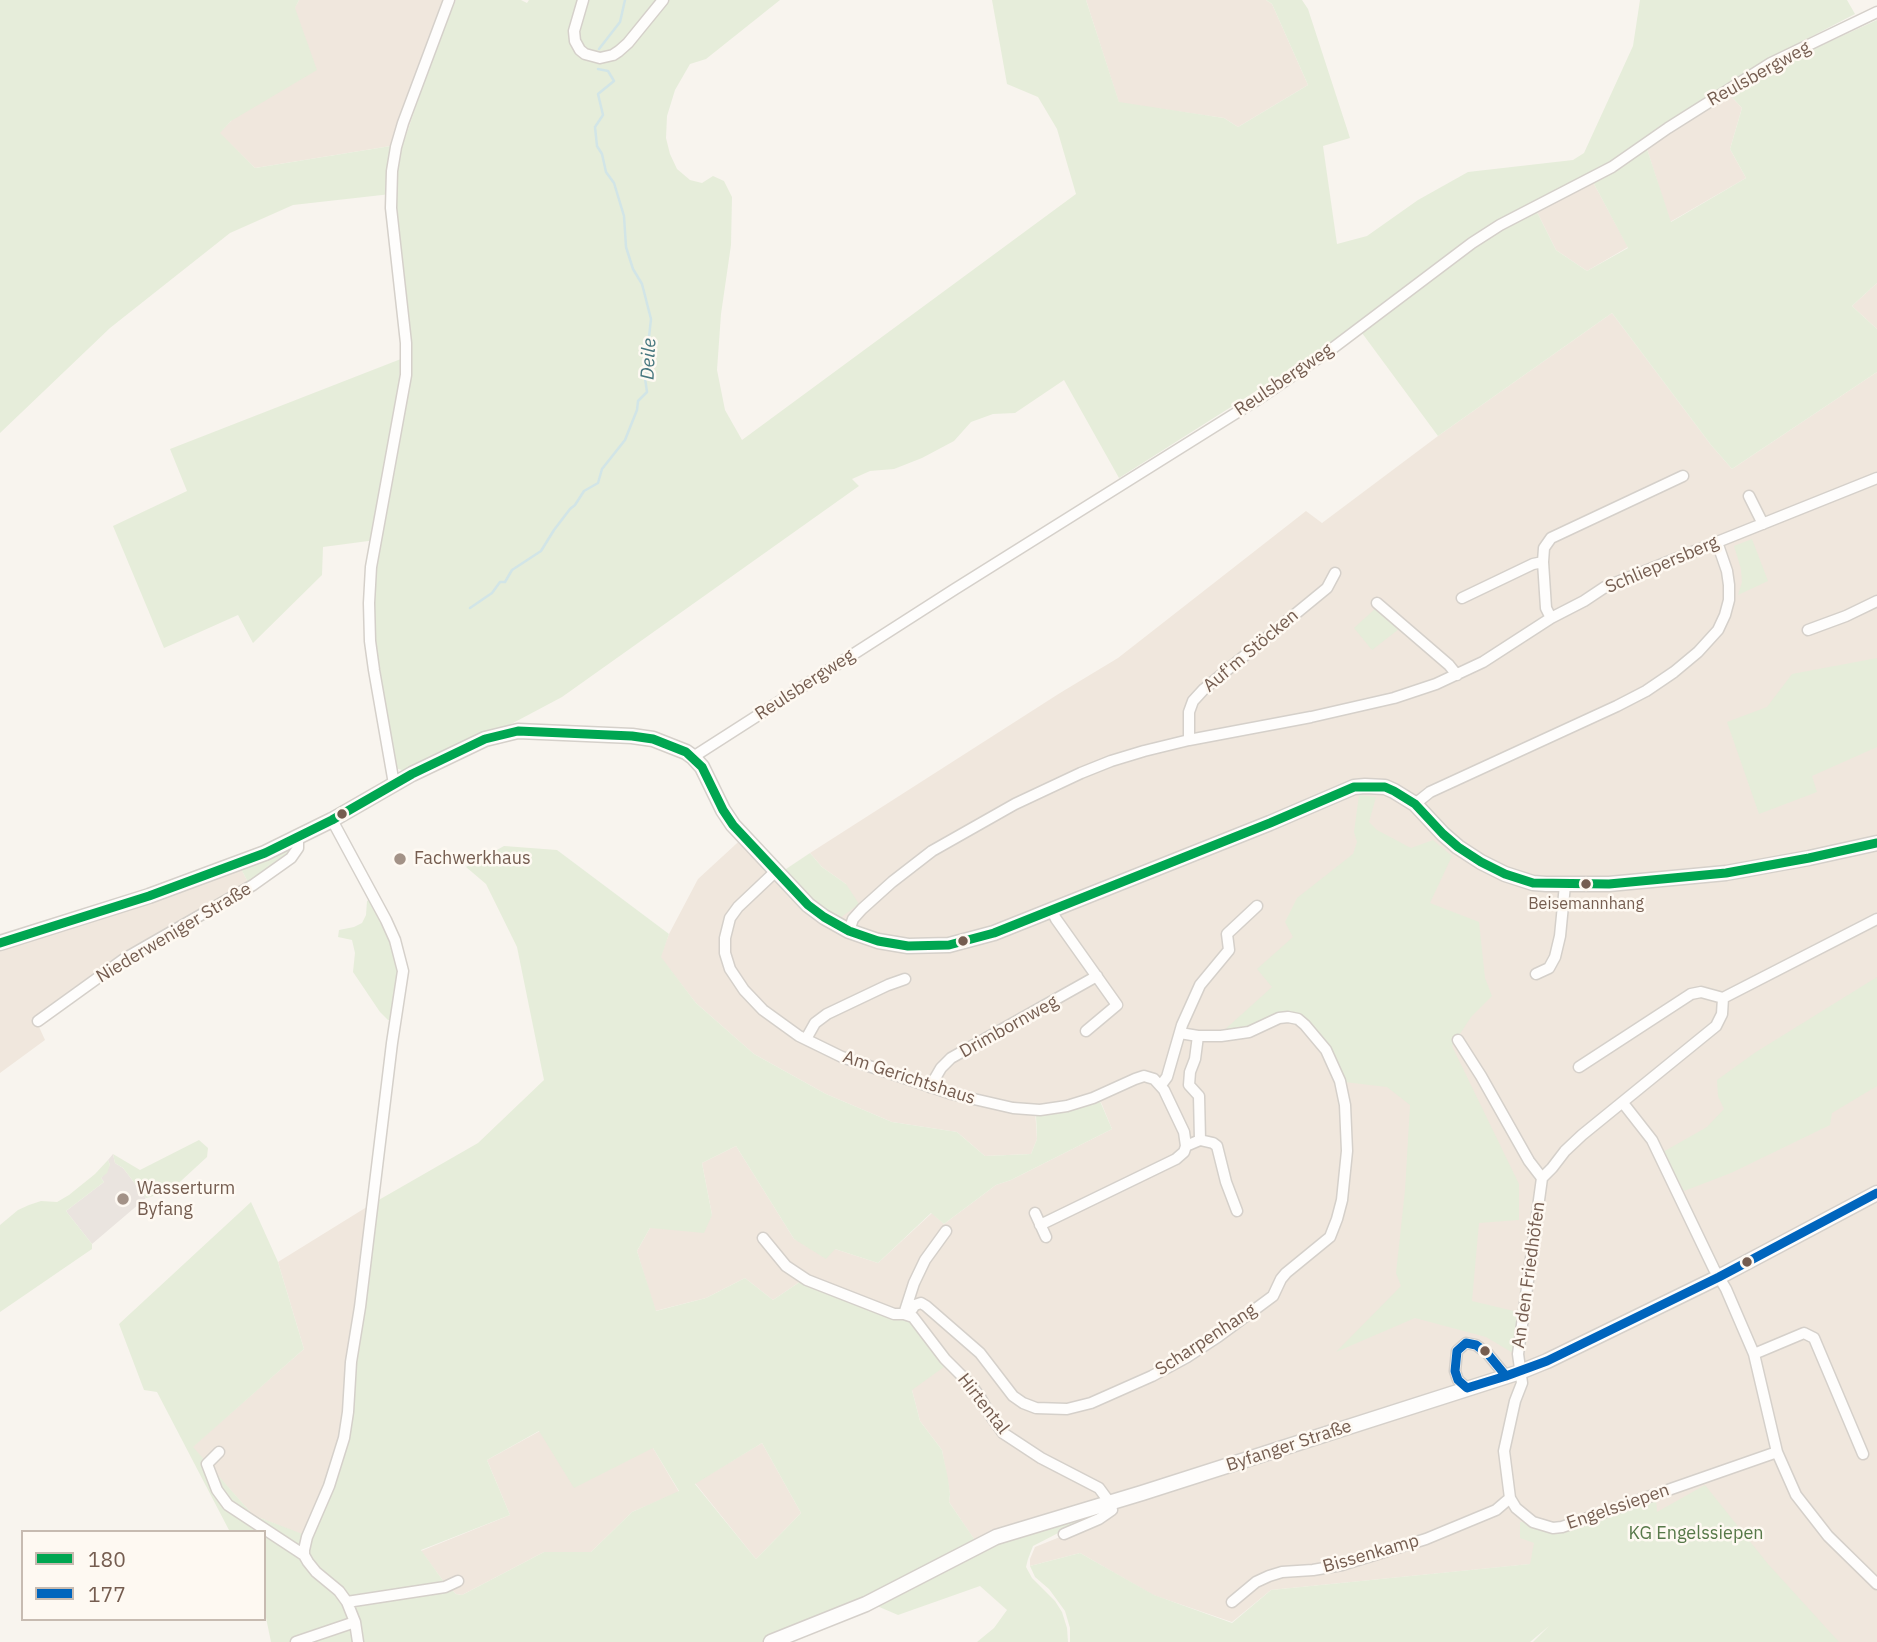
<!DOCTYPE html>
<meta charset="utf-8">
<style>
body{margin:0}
#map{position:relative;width:1877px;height:1642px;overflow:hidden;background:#f8f4ee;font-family:"IBM Plex Sans",sans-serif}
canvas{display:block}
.legend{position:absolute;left:21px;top:1530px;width:245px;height:91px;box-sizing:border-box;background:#fef9f2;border:2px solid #c7bbb1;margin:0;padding:9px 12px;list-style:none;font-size:21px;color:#755d50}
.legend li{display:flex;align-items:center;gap:14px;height:35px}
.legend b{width:35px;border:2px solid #c7bbb1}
</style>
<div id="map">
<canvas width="1877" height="1642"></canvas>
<ul class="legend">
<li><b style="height:9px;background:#00a651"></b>180</li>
<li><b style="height:9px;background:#0065bd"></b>177</li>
</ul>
</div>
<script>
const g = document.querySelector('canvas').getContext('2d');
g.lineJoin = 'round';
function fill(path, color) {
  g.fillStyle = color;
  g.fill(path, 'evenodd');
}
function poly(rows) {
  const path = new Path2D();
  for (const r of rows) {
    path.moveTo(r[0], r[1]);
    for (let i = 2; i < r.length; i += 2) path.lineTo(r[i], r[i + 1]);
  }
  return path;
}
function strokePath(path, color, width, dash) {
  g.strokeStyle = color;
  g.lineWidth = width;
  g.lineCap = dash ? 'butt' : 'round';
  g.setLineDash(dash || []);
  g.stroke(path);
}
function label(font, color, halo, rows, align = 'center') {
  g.font = font + ' "IBM Plex Sans",sans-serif';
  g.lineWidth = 5;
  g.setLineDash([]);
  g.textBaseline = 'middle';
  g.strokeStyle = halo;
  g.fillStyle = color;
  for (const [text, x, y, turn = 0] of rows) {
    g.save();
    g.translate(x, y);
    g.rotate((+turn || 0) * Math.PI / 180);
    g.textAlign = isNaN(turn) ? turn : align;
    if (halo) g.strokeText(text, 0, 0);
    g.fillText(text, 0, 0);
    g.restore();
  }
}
fill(poly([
 [299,0,456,0,437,45,403,144,255,168,219,133,231,121],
 [1086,0,1266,0,1272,4,1308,85,1238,127,1224,118,1119,103],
 [1728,93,1742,108,1730,149,1746,178,1670,222,1647,149],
 [1593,182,1628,247,1587,271,1556,250,1536,210],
 [1877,283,1877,329,1852,306],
 [1612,313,1711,445,1732,469,1877,372,1877,1642,1743,1642,1571,1560,1271,1590,1232,1622,1153,1595,1080,1553,1030,1566,1030,1559,1035,1547,1065,1535,1099,1512,978,1545,949,1502,950,1494,942,1450,920,1421,912,1390,804,1279,773,1300,745,1278,706,1298,655,1311,637,1251,650,1228,712,1215,702,1163,736,1146,794,1239,835,1249,878,1263,932,1213,944,1224,996,1185,1011,1180,1112,1129,1098,1095,1035,1109,1037,1139,1031,1154,985,1156,957,1132,892,1122,826,1094,754,1054,696,1003,660,957,669,934,698,879,748,833,783,871,830,915,846,884,822,867,810,853,1060,693,1118,658,1306,511,1322,523,1438,436],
 [240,867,249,884,35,1018,45,1040,0,1073,0,944],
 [370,1205,343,1439,305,1536,253,1515,192,1447,304,1349,278,1262],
 [540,1431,653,1448,679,1492,632,1512,591,1552,544,1552,462,1595,456,1594,444,1582,421,1551,510,1515,487,1460],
 [762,1443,801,1513,756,1559,695,1483]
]), '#f0e7dd');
fill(poly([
 [113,1154,115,1163,123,1168,146,1198,92,1244,66,1211,104,1182,101,1178,110,1165,108,1160]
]), '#eae4df');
fill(poly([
 [0,0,299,0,295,8,317,70,231,121,220,133,255,168,403,144,437,45,456,0,521,0,527,3,529,0,780,0,706,59,690,64,675,90,667,116,666,138,670,154,677,169,690,180,702,183,713,176,724,181,732,197,731,245,721,314,717,370,725,410,742,440,1076,194,1057,129,1038,97,1007,84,992,0,1086,0,1119,102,1224,118,1238,127,1308,85,1272,4,1266,0,1302,0,1308,9,1350,138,1323,146,1337,244,1367,236,1418,200,1468,172,1573,160,1584,153,1633,46,1640,0,1847,0,1855,14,1760,63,1660,127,1617,161,1496,224,1343,336,1119,478,1064,380,1015,413,993,414,971,422,954,441,922,458,894,469,870,471,852,479,859,486,562,697,498,731,405,771,395,768,370,641,376,540,323,547,322,575,253,643,238,615,164,648,113,526,187,491,170,449,406,357,391,194,293,205,230,233,110,328,0,433],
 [1877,20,1877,283,1852,306,1877,329,1877,372,1732,469,1711,445,1612,313,1438,436,1362,333,1471,249,1536,210,1556,250,1587,271,1628,248,1593,182,1647,149,1671,222,1746,178,1730,149,1742,108,1728,93,1774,67],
 [1752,539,1768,581,1738,595,1742,582,1741,569,1734,546],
 [1376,608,1384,617,1399,629,1372,650,1354,628],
 [1877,658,1877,747,1812,776,1817,792,1759,814,1727,722,1767,707,1792,674],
 [1359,795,1376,797,1369,822,1377,830,1411,848,1433,840,1452,856,1430,903,1479,922,1485,978,1492,996,1471,1017,1452,1046,1519,1184,1519,1220,1479,1223,1472,1301,1518,1312,1513,1353,1486,1337,1415,1318,1336,1352,1401,1286,1396,1273,1405,1190,1410,1105,1387,1087,1344,1082,1299,1017,1249,1028,1221,1033,1272,987,1257,969,1293,937,1285,922,1297,898,1353,854,1357,842,1354,832],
 [504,846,557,850,669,934,661,957,696,1003,754,1054,826,1094,892,1122,957,1132,985,1156,1031,1154,1037,1139,1036,1115,1068,1111,1100,1101,1112,1129,1011,1180,996,1185,944,1224,931,1213,878,1263,835,1249,826,1259,794,1239,736,1146,702,1163,712,1215,704,1233,650,1228,637,1251,656,1311,706,1298,745,1278,773,1300,804,1279,908,1316,948,1364,912,1390,920,1421,942,1450,948,1479,950,1494,949,1502,979,1546,1101,1511,1033,1546,1028,1559,1026,1567,1032,1578,1055,1601,1062,1612,1067,1628,1068,1642,977,1642,994,1628,1007,1610,980,1586,898,1615,870,1603,774,1642,271,1642,264,1608,264,1532,230,1532,157,1392,144,1390,119,1324,251,1202,278,1262,304,1349,193,1447,253,1515,305,1535,336,1463,370,1205,478,1143,544,1080,517,947,486,884,466,867],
 [539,1431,574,1488,653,1448,679,1491,632,1512,591,1552,544,1552,462,1595,456,1594,444,1582,421,1550,510,1515,487,1460],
 [762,1443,801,1513,756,1559,695,1484],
 [290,847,293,850,249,884,240,867],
 [810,853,822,867,846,884,859,904,840,918,830,915,783,871],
 [373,896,401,964,394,1020,388,1020,380,1012,353,972,355,953,352,940,338,937,339,930,354,927,362,923,366,915,367,901],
 [1877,977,1877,1086,1832,1113,1830,1125,1731,1173,1684,1191,1663,1152,1707,1127,1724,1109,1718,1096,1717,1080,1756,1052],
 [199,1140,208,1148,207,1157,169,1192,146,1198,123,1168,115,1163,113,1154,140,1170],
 [108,1160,110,1165,107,1173,101,1178,104,1182,66,1211,92,1244,92,1249,0,1312,0,1225,18,1210,29,1205,41,1201,57,1202,69,1195,95,1174],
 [1705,1485,1768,1564,1839,1642,1533,1642,1549,1626,1530,1642,1070,1642,1070,1628,1065,1611,1049,1589,1035,1577,1030,1566,1080,1553,1154,1595,1232,1623,1271,1590,1530,1564,1534,1543,1520,1538,1520,1522,1529,1522,1566,1529,1656,1498,1657,1512]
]), '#e6edda');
strokePath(poly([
 [599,49,620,22,625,0],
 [470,608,492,593,500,582,505,582,512,570,541,551,554,530,570,509,575,505,584,491,598,483,602,469,625,440,637,410,638,401,647,392,645,378,651,359,649,337,651,319,642,284,633,269,626,247,624,216,614,183,606,172,602,154,597,146,595,127,603,115,598,94,614,81,608,71,598,69]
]), '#d2e5e7', 2.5);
const minor = poly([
 [583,0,574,31,575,41,580,50,585,54,600,58,613,55,619,51,628,43,663,0],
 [1749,496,1763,524],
 [1462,598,1533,564,1543,562],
 [1377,603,1449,665,1457,675],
 [1551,618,1546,608,1543,562,1544,548,1551,538,1683,476],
 [1808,630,1846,616,1877,601],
 [1189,740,1189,712,1193,701,1204,689,1327,588,1335,573],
 [693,757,955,589,1260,398,1329,351,1472,243,1500,225,1612,167,1668,128,1771,63,1877,12],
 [394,784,374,670,370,641,369,603,371,567,406,375,406,343,391,208,392,171,396,147,403,123,449,0],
 [1415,804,1430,792,1617,706,1646,691,1674,672,1698,652,1718,630,1725,615,1729,600,1729,585,1727,571,1717,542],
 [332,820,386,920,395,940,403,971,392,1043,360,1307,351,1362,348,1412,344,1438,329,1486,307,1537,304,1550,304,1555,308,1562,316,1572,339,1591,347,1602,355,1622,358,1642],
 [775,872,738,907,730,918,725,938,725,953,730,969,744,990,763,1010,799,1036,842,1057,952,1094,1013,1108,1040,1110,1067,1106,1093,1098,1135,1079,1144,1076,1154,1079,1164,1090,1184,1132,1186,1146,1200,1140,1213,1143,1217,1146,1226,1182,1237,1211],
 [1051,909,1056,919,1117,1005,1086,1031],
 [849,931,853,919,862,909,892,882,932,851,1015,804,1081,773,1111,761,1144,751,1189,740,1311,717,1394,698,1436,684,1483,662,1551,618,1584,601,1605,587,1877,478],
 [1536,974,1549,968,1555,957,1560,936,1565,885],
 [38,1021,124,959,253,885,291,858,298,848,298,838],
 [1198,1036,1195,1059,1190,1072,1189,1085,1199,1096,1200,1140],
 [806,1039,815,1023,827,1014,888,985,905,979],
 [1458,1040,1481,1076,1529,1161,1542,1178],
 [1579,1067,1691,994,1701,992,1723,998],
 [1161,1085,1167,1077,1182,1025,1200,985,1229,950,1227,934,1257,906],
 [930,1087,941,1068,951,1058,1097,976],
 [1623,1103,1652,1140,1714,1269,1726,1289,1754,1354,1777,1452,1796,1495,1828,1536,1877,1584],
 [1035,1213,1046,1237],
 [1040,1225,1176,1159,1184,1152,1186,1146],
 [763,1238,786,1266,807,1280,894,1314,904,1314,913,1317,945,1359,971,1385,980,1397,990,1415,1003,1433,1041,1458,1099,1488,1110,1503,1112,1510,1099,1519,1064,1534],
 [904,1314,914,1283,925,1260,946,1231],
 [908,1315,915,1305,921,1303,926,1306,980,1353,1013,1396,1023,1403,1036,1408,1067,1409,1091,1403,1152,1376,1187,1357,1219,1336,1273,1296,1281,1279,1286,1273,1330,1237,1337,1219,1342,1200,1347,1151,1345,1105,1340,1081,1326,1050,1305,1025,1298,1019,1288,1017,1279,1018,1249,1032,1221,1036,1198,1036,1180,1033],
 [1754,1354,1804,1333,1814,1338,1863,1454],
 [1467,1388,1458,1380,1455,1371,1457,1351,1466,1343,1476,1345,1487,1353,1506,1376],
 [219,1452,207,1464,217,1490,228,1505,304,1555],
 [1777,1452,1562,1527,1553,1528,1533,1522,1516,1508,1510,1498,1504,1451,1515,1401,1522,1383,1518,1354,1542,1178,1552,1168,1565,1151,1582,1135,1716,1026,1722,1014,1723,998,1877,919],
 [347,1602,445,1587,458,1581],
 [1232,1602,1256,1582,1269,1576,1282,1572,1313,1570,1342,1565,1426,1539,1496,1510,1510,1498],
 [296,1642,355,1622]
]);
const tertiary = poly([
 [0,943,149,896,265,853,332,820,412,774,485,739,518,731,632,736,653,739,686,752,693,757,702,767,723,810,733,825,808,905,824,917,849,931,878,941,908,946,949,945,994,933,1270,823,1354,787,1365,786,1385,787,1394,791,1415,804,1443,834,1458,847,1481,862,1505,874,1533,883,1546,884,1609,884,1726,873,1809,858,1877,843],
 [771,1642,866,1604,996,1537,1142,1493,1520,1372,1547,1361,1719,1277,1877,1193]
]);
strokePath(minor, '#d5d0ca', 13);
strokePath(tertiary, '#d5d0ca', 17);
strokePath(minor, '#fefdfc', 10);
strokePath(tertiary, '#fefdfc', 14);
strokePath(poly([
 [0,943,149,896,265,853,332,820,412,774,485,739,518,731,632,736,653,739,686,752,702,767,723,810,733,825,808,905,824,917,849,931,878,941,908,946,949,945,994,933,1270,823,1354,787,1385,787,1394,791,1415,804,1443,834,1458,847,1481,862,1505,874,1533,883,1609,884,1726,873,1809,858,1877,843]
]), '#00a651', 9);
strokePath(poly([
 [1466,1343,1476,1345,1487,1353,1506,1376,1467,1388,1458,1380,1455,1371,1457,1351,1466,1343],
 [1506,1376,1547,1361,1719,1277,1877,1193]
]), '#0065bd', 9);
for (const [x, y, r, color] of [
 [342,814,6,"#755d50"],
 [400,859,7,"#a39287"],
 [1586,884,6,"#755d50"],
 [963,941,6,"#755d50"],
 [123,1199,7,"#a39287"],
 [1747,1262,6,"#755d50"],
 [1485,1351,6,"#755d50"]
]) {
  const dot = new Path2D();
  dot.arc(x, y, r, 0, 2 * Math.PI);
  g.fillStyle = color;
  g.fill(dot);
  strokePath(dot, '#fef9f2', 2.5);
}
label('16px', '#755d50', '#fef9f2', [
 ["Beisemannhang",1586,904]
]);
label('18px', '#755d50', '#fef9f2', [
 ["Reulsbergweg",1759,74,-29],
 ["Reulsbergweg",1284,380,-34],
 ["Schliepersberg",1662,565,-23],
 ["Auf'm Stöcken",1251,651,-40],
 ["Reulsbergweg",805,685,-33],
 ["Niederweniger Straße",174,933,-31],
 ["Drimbornweg",1009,1027,-29],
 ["Am Gerichtshaus",909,1078,18],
 ["An den Friedhöfen",1529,1275,-82],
 ["Scharpenhang",1206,1340,-33],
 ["Hirtental",983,1404,52],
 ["Byfanger Straße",1289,1446,-18],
 ["Engelssiepen",1618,1507,-19],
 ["Bissenkamp",1371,1554,-16]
]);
label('18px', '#755d50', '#fef9f2', [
 ["Fachwerkhaus",414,859],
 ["Wasserturm",137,1189],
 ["Byfang",137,1210]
], 'left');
label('18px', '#577949', '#fef9f2', [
 ["KG Engelssiepen",1696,1534]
]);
label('italic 19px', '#47777f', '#fef9f2', [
 ["Deile",649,359,-87]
]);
</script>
